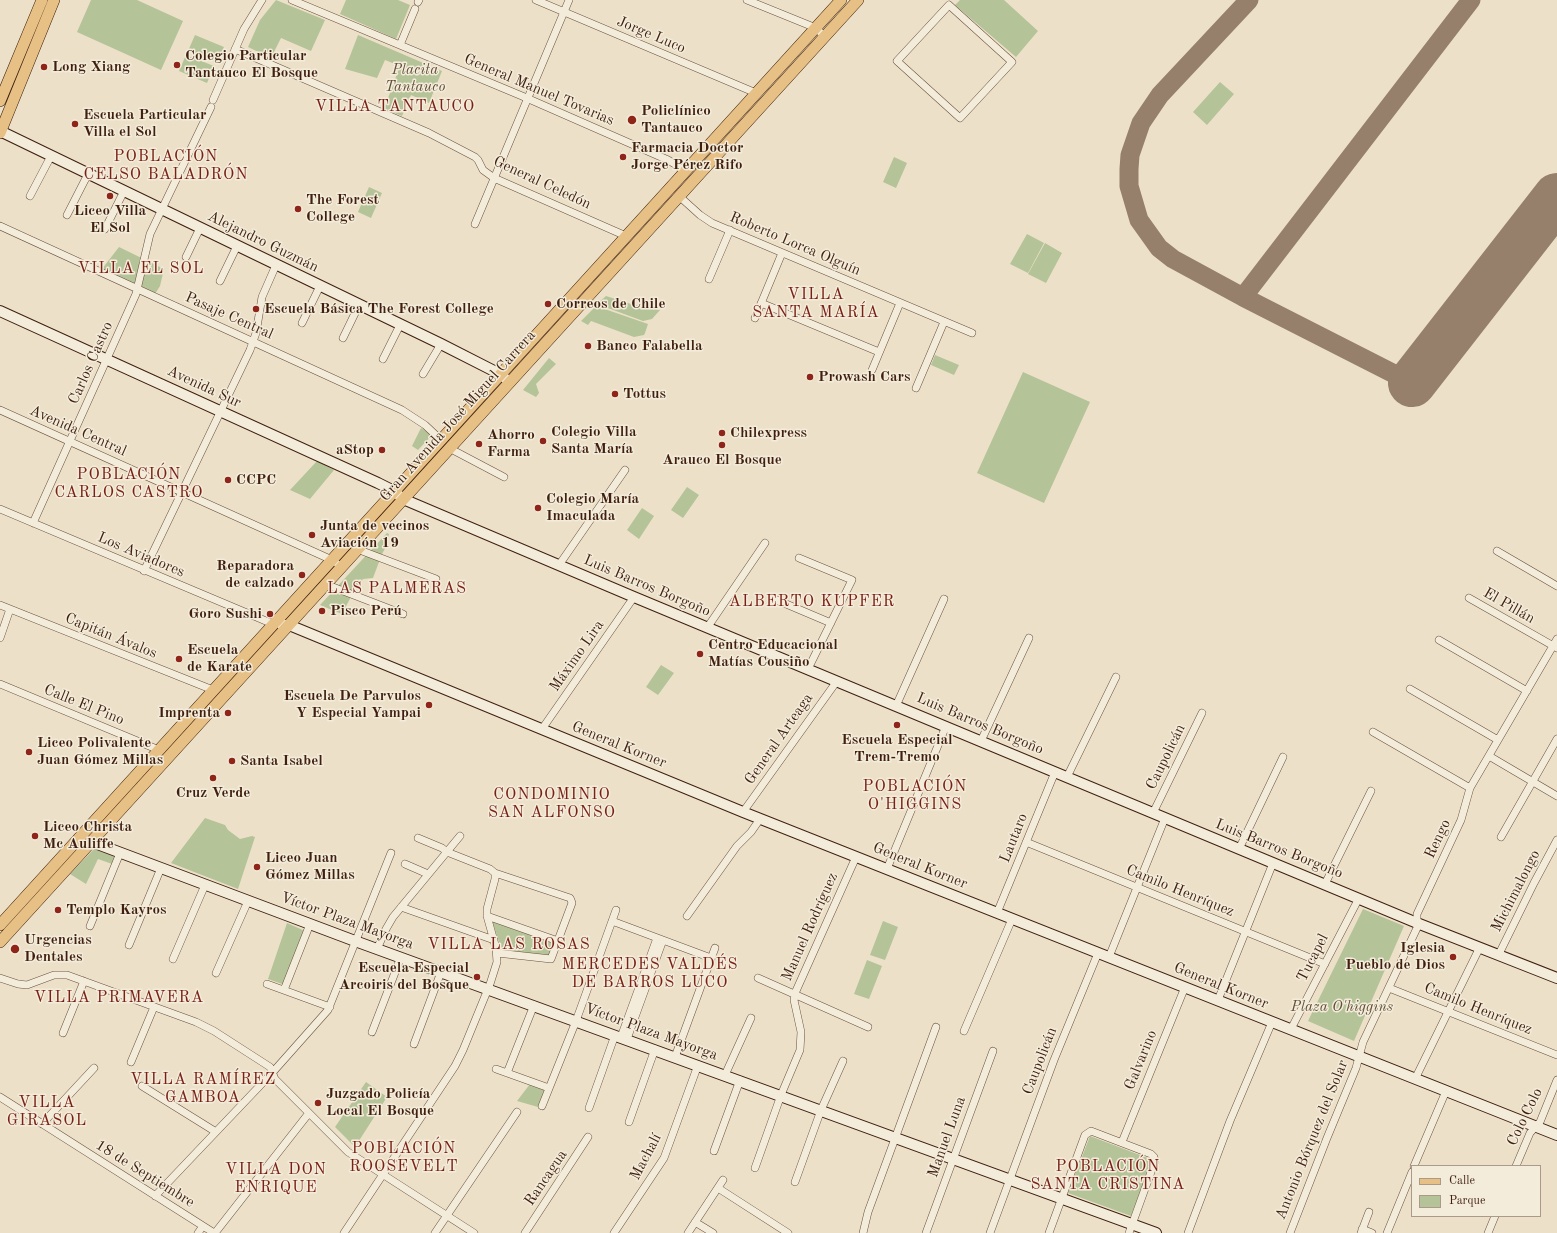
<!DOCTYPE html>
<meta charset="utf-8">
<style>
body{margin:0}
#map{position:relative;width:1557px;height:1233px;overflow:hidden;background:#ece1c8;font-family:"Old Standard TT",serif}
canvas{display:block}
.legend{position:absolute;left:1411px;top:1165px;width:130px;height:52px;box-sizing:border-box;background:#f3ecdb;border:1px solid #ab9a89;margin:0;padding:5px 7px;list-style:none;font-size:12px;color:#401f0e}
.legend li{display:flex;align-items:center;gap:8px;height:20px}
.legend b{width:20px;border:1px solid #ab9a89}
</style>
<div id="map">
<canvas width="1557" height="1233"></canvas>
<ul class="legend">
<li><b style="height:5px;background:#e6c084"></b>Calle</li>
<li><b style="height:11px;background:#b5c398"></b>Parque</li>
</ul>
</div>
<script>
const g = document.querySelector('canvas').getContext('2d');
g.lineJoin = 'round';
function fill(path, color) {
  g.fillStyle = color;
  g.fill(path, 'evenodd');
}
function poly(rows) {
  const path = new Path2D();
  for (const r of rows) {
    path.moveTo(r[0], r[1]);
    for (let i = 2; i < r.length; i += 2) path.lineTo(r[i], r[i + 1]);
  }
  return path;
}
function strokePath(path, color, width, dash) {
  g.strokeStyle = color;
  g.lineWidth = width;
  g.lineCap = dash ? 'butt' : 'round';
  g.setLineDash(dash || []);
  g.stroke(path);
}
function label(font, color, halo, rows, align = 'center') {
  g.font = font + ' "Old Standard TT",serif';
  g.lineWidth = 3;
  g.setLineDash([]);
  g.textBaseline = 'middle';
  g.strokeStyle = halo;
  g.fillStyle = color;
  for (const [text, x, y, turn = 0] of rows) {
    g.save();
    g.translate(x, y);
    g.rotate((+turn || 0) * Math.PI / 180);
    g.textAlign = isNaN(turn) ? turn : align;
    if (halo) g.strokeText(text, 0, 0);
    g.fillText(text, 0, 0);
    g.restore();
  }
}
fill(poly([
 [91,0,137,0,183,21,161,70,77,32],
 [276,0,325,20,311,51,281,38,271,58,248,47,260,20],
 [346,0,398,0,410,5,396,39,340,14],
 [960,0,1004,0,1038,31,1016,57,955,5],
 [195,35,224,47,217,63,188,51],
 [358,35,442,71,429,103,411,95,402,116,384,109,400,66,385,60,377,78,345,69],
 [186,55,214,66,207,83,179,71],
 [1220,82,1234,94,1207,125,1193,112],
 [894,157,907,163,896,188,883,182],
 [369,187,382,193,371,218,358,212],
 [1027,234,1044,243,1028,273,1010,264],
 [1045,243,1062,253,1046,283,1028,274],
 [119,247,164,269,160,286,155,294,102,269],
 [606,296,631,304,660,310,652,319,643,321,597,304],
 [596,306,648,324,645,333,644,335,634,337,591,321,588,325,581,321],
 [935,355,959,365,954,375,931,365],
 [549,358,556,364,536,384,539,393,536,397,523,390],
 [1023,372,1090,402,1044,503,977,473],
 [421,428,432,435,418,450,412,446],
 [317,461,334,470,310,499,290,490],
 [687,487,699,495,683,518,671,510],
 [642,508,654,516,639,539,627,530],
 [387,533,389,534,387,541,388,543,382,554,373,578,363,579,354,591,342,614,320,605],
 [661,665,674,673,658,695,646,687],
 [205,818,225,825,228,830,240,839,252,836,255,837,238,889,171,863],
 [94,849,117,857,115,865,98,859,86,884,70,874],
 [1363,909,1404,926,1354,1041,1308,1021],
 [492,920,553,942,549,957,502,951],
 [883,921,898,927,885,960,870,955],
 [287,923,305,931,285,985,268,979],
 [867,960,882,966,869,999,854,994],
 [366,1082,387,1097,355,1147,335,1127],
 [530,1084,545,1088,538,1107,517,1101],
 [1090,1136,1153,1160,1131,1216,1068,1193]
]), '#b5c398');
strokePath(poly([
 [1243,297,1173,259,1159,248,1139,220,1129,186,1129,169,1130,155,1141,123,1160,95,1249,0],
 [1412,383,1243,297,1471,0]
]), '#96806b', 19);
strokePath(poly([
 [1412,383,1557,197]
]), '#96806b', 48);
const street = poly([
 [292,0,522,96,668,160,678,166,684,172],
 [536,0,756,93],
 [747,0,816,28,825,37],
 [418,2,419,0],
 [949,5,1012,62,960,118,897,61,949,5],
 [400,45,415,9],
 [235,49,429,133,475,157,478,160,483,170,494,178,626,236],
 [213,100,244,29,262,0],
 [30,196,51,156],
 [679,196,700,215,712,223,972,333],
 [67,215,88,174],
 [475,224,569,0],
 [0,226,402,410,425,425,441,440],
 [105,229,124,191],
 [186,257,200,228],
 [709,279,730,230],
 [220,281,237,246],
 [761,303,879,352],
 [755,318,782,253],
 [302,323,320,286],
 [343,338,359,305],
 [383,359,400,325],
 [872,370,900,303],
 [423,374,441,344],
 [916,388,944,322],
 [0,410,332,560,342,567],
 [449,448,504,477],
 [0,509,273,624],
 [33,523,136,294,150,234,211,107],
 [357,549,436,579],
 [1497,551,1557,586],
 [799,558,852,580,808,669],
 [559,565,625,470],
 [144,571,250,350,256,333,262,297,276,265],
 [325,584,403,614],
 [772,598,831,623],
 [1469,598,1557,648],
 [0,605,213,690],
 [707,628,765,543],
 [0,638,10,609],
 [1439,640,1527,691],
 [0,684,159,750],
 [1410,689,1498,740],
 [896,706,944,599],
 [542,729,634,597],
 [1373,732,1470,788],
 [981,741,1029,638],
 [1489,756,1557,796],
 [1067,777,1116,677],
 [743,812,837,681],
 [1153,813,1202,713],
 [1501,837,1557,739],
 [418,838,442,848,447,852,490,869,495,873,570,898,571,900,572,903,551,959,497,953],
 [1026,842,1325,964],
 [1239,849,1283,757],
 [405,864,428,874],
 [887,869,946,726],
 [1325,884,1371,791],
 [401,907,494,940],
 [997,913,1055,772],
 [487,916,558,941],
 [687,916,737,846,751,832,760,819],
 [612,921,711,958],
 [90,926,120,853],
 [129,945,161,868],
 [377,949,386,929,393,917,460,836],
 [1499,954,1534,883,1557,840],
 [1109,957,1165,818],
 [173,959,205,885],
 [216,973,248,901],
 [0,978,18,984,27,985,54,975,67,975,196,1022,214,1031,270,1067,275,1079,348,1152,474,1233],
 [758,978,868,1027],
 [267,984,330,1007],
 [1389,988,1557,1055],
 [284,990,310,924],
 [1218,1000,1273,863],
 [1291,1029,1359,898],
 [964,1031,1012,919],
 [372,1032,401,957],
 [63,1033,84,981],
 [621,1037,657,938],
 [627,1039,663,940],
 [414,1044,441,972],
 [675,1057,715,948],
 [131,1062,154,1007],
 [496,1069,549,1088],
 [507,1073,534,1005],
 [725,1075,751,1018],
 [1415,1079,1480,947],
 [142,1086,216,1132],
 [0,1097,214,1233],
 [542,1106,576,1021,616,910],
 [589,1108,615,1035],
 [629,1122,655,1049],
 [42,1124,94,1068],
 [1122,1142,1185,987],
 [714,1151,740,1080],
 [1414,1166,1446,1091],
 [1516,1166,1530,1133,1540,1122,1557,1080],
 [755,1168,781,1095,800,1050,801,1032,794,1000,796,991,856,857],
 [795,1182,821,1110,843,1061],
 [718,1188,788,1233],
 [155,1196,272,1073,328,1010,391,853],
 [695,1222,713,1233],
 [1362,1229,1372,1233],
 [198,1233,203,1226],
 [215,1233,309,1113],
 [344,1233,455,1066,463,1050,490,984,497,962,496,948,487,916,487,909,495,879,495,873],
 [435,1233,517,1112],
 [525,1233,588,1137],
 [614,1233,664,1158,698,1065],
 [688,1233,723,1180],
 [863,1233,868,1212,936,1027],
 [926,1233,993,1051],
 [990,1233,1054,1060,1098,953],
 [1049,1233,1085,1135,1091,1131,1151,1154,1154,1157,1155,1161,1129,1233],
 [1188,1233,1230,1121,1272,1022],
 [1290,1233,1327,1138,1356,1068,1363,1042,1417,928,1417,914,1461,820,1470,788,1557,639],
 [1361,1233,1369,1212],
 [1387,1233,1412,1172],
 [1488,1233,1495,1216]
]);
const secondary = poly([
 [0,131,441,344,500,374,506,379],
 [0,311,378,483,394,491,403,499,634,597,1165,818,1417,923,1557,978],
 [282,625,289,625,743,812,1557,1135],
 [92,842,355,941,1156,1233]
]);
const primary = poly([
 [0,101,42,0],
 [0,133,54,0],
 [0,925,841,0],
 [0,942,858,0]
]);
strokePath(street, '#6b503c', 8);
strokePath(secondary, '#401f0e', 12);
strokePath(primary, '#401f0e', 12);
strokePath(street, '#f3ecdb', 7);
strokePath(secondary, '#f3ecdb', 10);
strokePath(primary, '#e6c084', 11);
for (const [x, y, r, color] of [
 [177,65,4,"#8f2418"],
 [44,67,4,"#8f2418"],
 [632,120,5,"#8f2418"],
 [75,124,4,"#8f2418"],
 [623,157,4,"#8f2418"],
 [110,196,4,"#8f2418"],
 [298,209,4,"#8f2418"],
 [548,304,4,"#8f2418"],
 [256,309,4,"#8f2418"],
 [588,346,4,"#8f2418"],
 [810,377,4,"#8f2418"],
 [615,394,4,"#8f2418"],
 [722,433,4,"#8f2418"],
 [543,441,4,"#8f2418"],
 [479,444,4,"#8f2418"],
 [722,445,4,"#8f2418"],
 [382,450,4,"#8f2418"],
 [228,480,4,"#8f2418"],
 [538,508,4,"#8f2418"],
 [312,535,4,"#8f2418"],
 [302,575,4,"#8f2418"],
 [322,611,4,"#8f2418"],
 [270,614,4,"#8f2418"],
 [700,654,4,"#8f2418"],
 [179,659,4,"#8f2418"],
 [429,705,4,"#8f2418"],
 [228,713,4,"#8f2418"],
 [897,725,4,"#8f2418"],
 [29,752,4,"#8f2418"],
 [232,761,4,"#8f2418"],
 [213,778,4,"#8f2418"],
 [35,836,4,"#8f2418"],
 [257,867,4,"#8f2418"],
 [58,910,4,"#8f2418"],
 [15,949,5,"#8f2418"],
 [1453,957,4,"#8f2418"],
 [477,977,4,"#8f2418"],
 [318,1103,4,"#8f2418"]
]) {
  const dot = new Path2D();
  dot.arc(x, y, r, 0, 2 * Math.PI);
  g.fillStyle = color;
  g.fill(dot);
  strokePath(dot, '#f3ecdb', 1.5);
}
label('15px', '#401f0e', '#f3ecdb', [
 ["Jorge Luco",651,35,23],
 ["General Manuel Tovarias",539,90,23],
 ["General Celedón",542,183,25],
 ["Alejandro Guzmán",263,242,26],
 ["Roberto Lorca Olguín",795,244,23],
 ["Pasaje Central",229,316,24],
 ["Carlos Castro",91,363,-66],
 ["Avenida Sur",204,387,25],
 ["Gran Avenida José Miguel Carrera",458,416,-48],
 ["Avenida Central",78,431,24],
 ["Los Aviadores",141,555,23],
 ["Luis Barros Borgoño",647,586,23],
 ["El Pillán",1509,606,30],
 ["Capitán Ávalos",111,636,22],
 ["Máximo Lira",577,656,-55],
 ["Calle El Pino",84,705,22],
 ["Luis Barros Borgoño",980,724,23],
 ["General Arteaga",779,739,-55],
 ["General Korner",619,745,22],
 ["Caupolicán",1166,757,-64],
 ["Lautaro",1014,838,-68],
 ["Rengo",1438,839,-65],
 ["Luis Barros Borgoño",1279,849,22],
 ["General Korner",920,866,22],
 ["Camilo Henríquez",1180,891,22],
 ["Michimalongo",1516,891,-63],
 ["Víctor Plaza Mayorga",347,921,20],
 ["Manuel Rodríguez",810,927,-66],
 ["Tucapel",1313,958,-63],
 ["General Korner",1221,986,22],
 ["Camilo Henríquez",1478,1009,22],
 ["Víctor Plaza Mayorga",651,1032,20],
 ["Galvarino",1141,1060,-68],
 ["Caupolicán",1040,1061,-69],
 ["Colo Colo",1525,1117,-64],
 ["Manuel Luna",947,1137,-70],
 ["Antonio Bórquez del Solar",1312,1140,-68],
 ["Machalí",646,1157,-62],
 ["18 de Septiembre",145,1174,32],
 ["Rancagua",546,1178,-56]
]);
label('bold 15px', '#401f0e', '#f3ecdb', [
 ["Colegio Particular",185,56],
 ["Tantauco El Bosque",185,73],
 ["Long Xiang",52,67],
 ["Policlínico",641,111],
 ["Tantauco",641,128],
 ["Escuela Particular",83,115],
 ["Villa el Sol",83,132],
 ["Farmacia Doctor",631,148],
 ["Jorge Pérez Rifo",631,165],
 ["The Forest",306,200],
 ["College",306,217],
 ["Liceo Villa",110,211,"center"],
 ["El Sol",110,228,"center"],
 ["Correos de Chile",556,304],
 ["Escuela Básica The Forest College",264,309],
 ["Banco Falabella",596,346],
 ["Prowash Cars",818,377],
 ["Tottus",623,394],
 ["Colegio Villa",551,432],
 ["Santa María",551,449],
 ["Chilexpress",730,433],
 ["Ahorro",487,435],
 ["Farma",487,452],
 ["aStop",374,450,"right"],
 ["Arauco El Bosque",722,460,"center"],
 ["CCPC",236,480],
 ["Colegio María",546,499],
 ["Imaculada",546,516],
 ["Junta de vecinos",320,526],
 ["Aviación 19",320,543],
 ["Reparadora",294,566,"right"],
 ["de calzado",294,583,"right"],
 ["Pisco Perú",330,611],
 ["Goro Sushi",262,614,"right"],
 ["Centro Educacional",708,645],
 ["Matías Cousiño",708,662],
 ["Escuela",187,650],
 ["de Karate",187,667],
 ["Escuela De Parvulos",421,696,"right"],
 ["Y Especial Yampai",421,713,"right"],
 ["Imprenta",220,713,"right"],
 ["Escuela Especial",897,740,"center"],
 ["Trem-Tremo",897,757,"center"],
 ["Liceo Polivalente",37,743],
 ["Juan Gómez Millas",37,760],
 ["Santa Isabel",240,761],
 ["Cruz Verde",213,793,"center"],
 ["Liceo Christa",43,827],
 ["Mc Auliffe",43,844],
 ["Liceo Juan",265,858],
 ["Gómez Millas",265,875],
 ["Templo Kayros",66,910],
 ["Urgencias",24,940],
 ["Dentales",24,957],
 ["Iglesia",1445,948,"right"],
 ["Pueblo de Dios",1445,965,"right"],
 ["Escuela Especial",469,968,"right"],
 ["Arcoiris del Bosque",469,985,"right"],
 ["Juzgado Policía",326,1094],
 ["Local El Bosque",326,1111]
], 'left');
label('italic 15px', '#635037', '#f3ecdb', [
 ["Placita",415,70],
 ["Tantauco",415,87],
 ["Plaza O'higgins",1342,1007]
]);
g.letterSpacing = '1px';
label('16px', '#7a1f14', '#f3ecdb', [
 ["VILLA TANTAUCO",395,107],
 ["POBLACIÓN",166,157],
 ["CELSO BALADRÓN",166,175],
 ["VILLA EL SOL",141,269],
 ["VILLA",816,295],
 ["SANTA MARÍA",816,313],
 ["POBLACIÓN",129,475],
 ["CARLOS CASTRO",129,493],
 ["LAS PALMERAS",397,589],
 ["ALBERTO KUPFER",812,602],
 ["POBLACIÓN",915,787],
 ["O'HIGGINS",915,805],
 ["CONDOMINIO",552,795],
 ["SAN ALFONSO",552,813],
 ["VILLA LAS ROSAS",509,945],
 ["MERCEDES VALDÉS",650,965],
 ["DE BARROS LUCO",650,983],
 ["VILLA PRIMAVERA",119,998],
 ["VILLA RAMÍREZ",203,1080],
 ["GAMBOA",203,1098],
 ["VILLA",47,1103],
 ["GIRASOL",47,1121],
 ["POBLACIÓN",404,1149],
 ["ROOSEVELT",404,1167],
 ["POBLACIÓN",1108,1167],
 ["SANTA CRISTINA",1108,1185],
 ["VILLA DON",276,1170],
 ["ENRIQUE",276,1188]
]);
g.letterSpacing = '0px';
</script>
